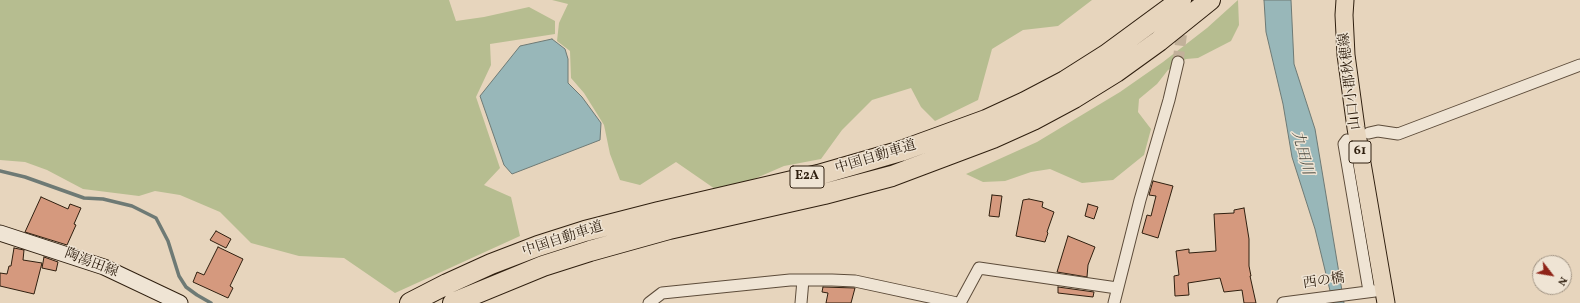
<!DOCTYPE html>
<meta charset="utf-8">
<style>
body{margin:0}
#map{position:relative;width:1580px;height:303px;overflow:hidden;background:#e7d5bd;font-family:Vollkorn,serif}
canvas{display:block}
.north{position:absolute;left:1532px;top:255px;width:40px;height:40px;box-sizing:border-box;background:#efe4d4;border:1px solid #a29585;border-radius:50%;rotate:121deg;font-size:11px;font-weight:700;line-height:16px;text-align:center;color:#2f1f0f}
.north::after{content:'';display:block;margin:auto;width:14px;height:18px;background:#8f2418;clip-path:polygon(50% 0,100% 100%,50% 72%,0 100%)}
</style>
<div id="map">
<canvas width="1580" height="303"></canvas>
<div class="north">N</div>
</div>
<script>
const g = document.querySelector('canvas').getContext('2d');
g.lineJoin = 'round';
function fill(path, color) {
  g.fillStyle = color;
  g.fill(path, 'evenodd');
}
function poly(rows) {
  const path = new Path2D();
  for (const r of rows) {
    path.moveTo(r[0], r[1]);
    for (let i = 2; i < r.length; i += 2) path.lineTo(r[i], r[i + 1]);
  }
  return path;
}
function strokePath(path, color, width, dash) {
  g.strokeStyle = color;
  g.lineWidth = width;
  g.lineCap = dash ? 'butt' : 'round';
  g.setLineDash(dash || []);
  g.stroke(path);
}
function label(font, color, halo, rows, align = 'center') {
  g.font = font + ' Vollkorn,"Noto Serif JP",serif';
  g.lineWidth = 3;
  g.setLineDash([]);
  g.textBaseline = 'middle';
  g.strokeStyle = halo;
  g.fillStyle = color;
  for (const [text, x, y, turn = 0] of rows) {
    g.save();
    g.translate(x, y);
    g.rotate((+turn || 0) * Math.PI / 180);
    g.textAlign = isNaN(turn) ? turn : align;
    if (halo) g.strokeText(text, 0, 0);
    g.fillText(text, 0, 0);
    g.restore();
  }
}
fill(poly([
 [0,0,449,0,456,21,484,17,529,7,555,21,555,34,490,44,491,65,476,97,500,168,484,185,511,197,520,236,395,293,344,258,299,256,251,243,220,212,180,195,155,191,139,196,83,189,47,170,25,162,0,160],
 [552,0,1092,0,1058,26,1023,30,992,49,978,100,935,121,921,107,911,88,872,100,842,130,821,159,784,166,754,179,718,191,676,162,640,185,620,180,610,154,604,125,584,93,571,78,570,51,557,41,559,23,568,4],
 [1238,0,1239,25,1231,41,1198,58,1186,59,1168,70,1157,84,1139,99,1138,112,1151,129,1144,155,1113,180,1082,183,1050,169,1031,172,1005,181,983,182,966,174,1037,142,1120,92,1163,62,1207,28]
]), '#b6bd90');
const water = poly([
 [1264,0,1291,0,1294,64,1315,129,1344,303,1333,303,1315,229,1292,157,1283,104,1266,32,1264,0],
 [552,39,565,49,568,59,568,83,582,97,601,123,600,140,512,174,504,165,480,96,520,46,552,39]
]);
fill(water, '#98b7b9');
strokePath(water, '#6e7a75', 1);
strokePath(poly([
 [0,171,25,177,84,198,103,199,132,206,156,218,168,241,179,276,186,287,197,295,211,303]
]), '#6e7a75', 3.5);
const building = poly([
 [1153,181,1173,186,1158,238,1142,233,1147,215,1151,216,1156,196,1149,195,1153,181],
 [992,195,1002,196,999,217,989,216,992,195],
 [41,197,68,209,70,204,81,208,74,224,76,225,67,245,25,232,41,197],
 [1029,199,1043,202,1042,207,1054,212,1047,232,1048,233,1045,242,1016,236,1023,200,1029,199],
 [1088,204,1098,207,1094,219,1085,216,1088,204],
 [1244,208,1249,239,1249,266,1251,276,1250,276,1256,303,1244,303,1242,290,1224,292,1220,278,1188,283,1189,295,1175,296,1174,276,1179,275,1176,251,1189,249,1189,253,1216,251,1214,214,1234,213,1234,210,1244,208],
 [216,231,231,239,226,248,210,240,216,231],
 [1068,236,1095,247,1088,265,1087,277,1057,272,1068,236],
 [218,247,243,259,230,286,233,288,228,298,193,282,197,272,204,275,218,247],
 [14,248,24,250,23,260,42,263,34,294,0,286,0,273,7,274,9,266,11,266,14,248],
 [44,257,58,262,56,271,42,268,44,257],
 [823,287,855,288,851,303,826,303,828,293,822,292,823,287],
 [1058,287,1094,292,1093,297,1058,293,1058,287]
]);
fill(building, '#d5997e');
strokePath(building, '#2f1f0f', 1);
strokePath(poly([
 [1178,62,1183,22]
]), '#c2b19a', 11, [11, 5.5]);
const street = poly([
 [1369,133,1378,131,1398,134,1580,65],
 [1347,140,1344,144,1369,291],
 [649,303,662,293,790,280,832,280,855,281,957,303],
 [801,303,803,280],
 [960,303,979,268,1117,288],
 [1114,303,1140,200,1169,100,1178,62],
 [1283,303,1375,291]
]);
const secondary = poly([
 [0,233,104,267,180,303]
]);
const primary = poly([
 [1345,0,1344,15,1346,55,1356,128,1386,303]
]);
const highway = poly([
 [410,303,447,284,491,264,538,246,585,231,659,212,818,175,901,151,986,120,1025,102,1065,81,1106,55,1181,0],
 [453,303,543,266,590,251,669,229,824,194,892,176,993,138,1033,120,1074,98,1116,72,1159,41,1210,0]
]);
strokePath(street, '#5d4c3a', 13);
strokePath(secondary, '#2f1f0f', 17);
strokePath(primary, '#2f1f0f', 19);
strokePath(highway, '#2f1f0f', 22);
strokePath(street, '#efe4d4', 11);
strokePath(secondary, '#efe4d4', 15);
strokePath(primary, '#e7d5bd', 17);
strokePath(highway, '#e7d5bd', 20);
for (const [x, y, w] of [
 [1360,152,22],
 [807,177,34]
]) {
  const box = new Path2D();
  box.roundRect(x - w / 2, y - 11, w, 22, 3);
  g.fillStyle = '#efe4d4';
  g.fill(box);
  strokePath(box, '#2f1f0f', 1);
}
label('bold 13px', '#2f1f0f', null, [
 ["61",1360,152],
 ["E2A",807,177]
]);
label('14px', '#2f1f0f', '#efe4d4', [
 ["山口小郡秋穂線",1351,81,-97],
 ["中国自動車道",876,158,-17],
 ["中国自動車道",563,240,-18],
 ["陶湯田線",91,264,21],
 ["西の橋",1324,282,-8]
]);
label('italic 15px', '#4e4d42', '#efe4d4', [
 ["九田川",1301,153,75]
]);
</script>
